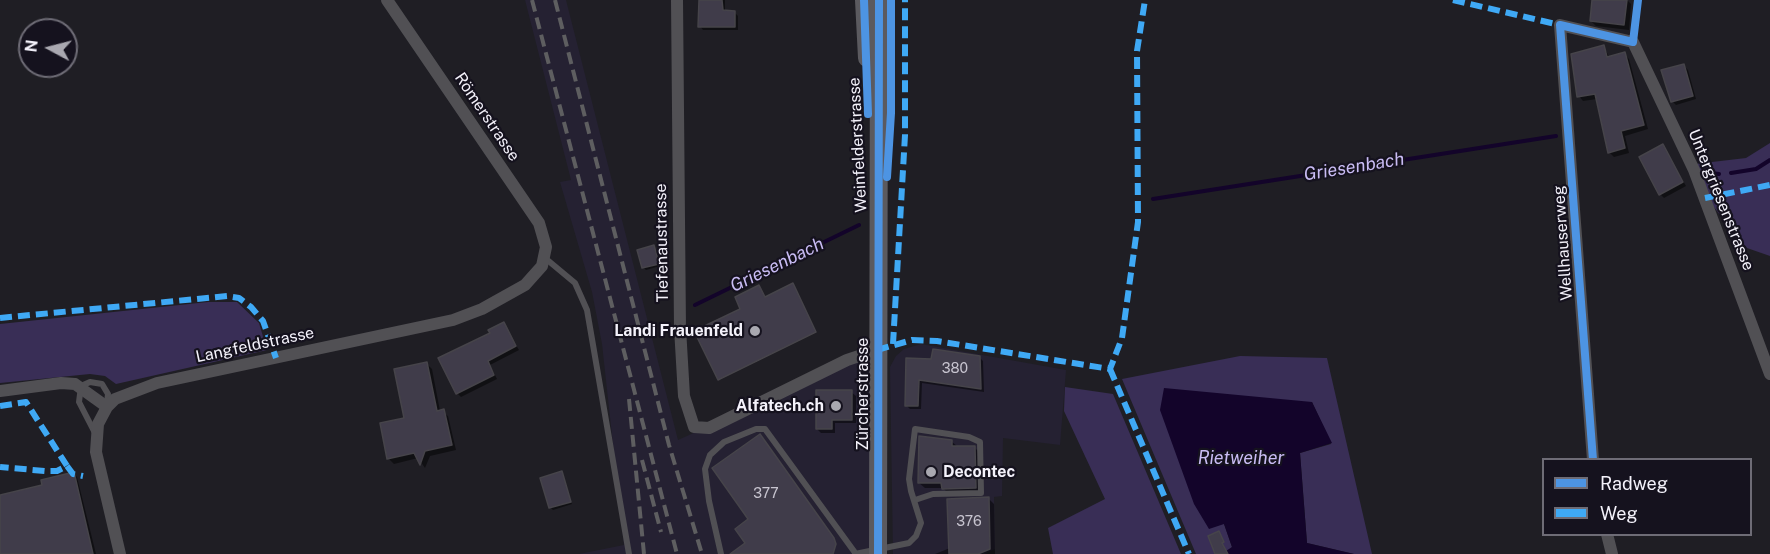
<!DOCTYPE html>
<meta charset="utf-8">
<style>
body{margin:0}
#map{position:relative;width:1770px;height:554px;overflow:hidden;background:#1f1e24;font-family:"Public Sans",sans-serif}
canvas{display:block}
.legend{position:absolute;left:1542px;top:458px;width:210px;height:78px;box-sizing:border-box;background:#15121e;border:2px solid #6e6c76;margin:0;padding:8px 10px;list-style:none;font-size:18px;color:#f4f2fb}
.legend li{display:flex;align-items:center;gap:12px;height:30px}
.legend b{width:30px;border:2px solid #6e6c76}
.north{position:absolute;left:18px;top:18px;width:60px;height:60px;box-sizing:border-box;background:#15121e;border:2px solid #6e6c76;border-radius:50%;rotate:277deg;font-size:16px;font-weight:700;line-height:24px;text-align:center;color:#f4f2fb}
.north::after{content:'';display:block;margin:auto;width:21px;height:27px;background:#a9a8b0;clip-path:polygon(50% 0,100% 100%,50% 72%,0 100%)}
</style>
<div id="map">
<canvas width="1770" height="554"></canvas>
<ul class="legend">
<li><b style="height:8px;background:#4d94e3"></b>Radweg</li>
<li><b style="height:8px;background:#3fa9f5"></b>Weg</li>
</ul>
<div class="north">N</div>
</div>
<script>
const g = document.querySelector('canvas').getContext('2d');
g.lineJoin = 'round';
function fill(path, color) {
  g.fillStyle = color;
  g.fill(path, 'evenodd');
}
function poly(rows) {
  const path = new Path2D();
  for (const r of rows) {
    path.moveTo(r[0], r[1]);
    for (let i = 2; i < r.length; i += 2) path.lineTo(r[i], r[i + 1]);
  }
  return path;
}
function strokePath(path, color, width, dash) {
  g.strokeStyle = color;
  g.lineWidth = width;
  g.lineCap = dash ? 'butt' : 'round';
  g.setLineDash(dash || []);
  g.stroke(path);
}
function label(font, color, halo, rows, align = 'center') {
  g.font = font + ' "Public Sans",sans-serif';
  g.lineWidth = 4.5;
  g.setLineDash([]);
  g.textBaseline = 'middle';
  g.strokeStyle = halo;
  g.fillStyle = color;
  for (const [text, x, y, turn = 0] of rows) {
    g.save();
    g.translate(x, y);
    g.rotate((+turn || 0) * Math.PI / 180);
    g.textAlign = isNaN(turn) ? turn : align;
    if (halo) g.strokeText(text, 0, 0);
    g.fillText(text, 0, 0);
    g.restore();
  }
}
fill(poly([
 [525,0,566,0,678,440,877,350,878,554,579,554,624,545,602,344,592,292,560,182,571,180],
 [921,344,1066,370,1060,445,1003,438,1002,496,994,497,995,549,985,554,893,554,890,367,896,356,904,349]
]), '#252132');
fill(poly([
 [1770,143,1770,256,1747,248,1713,206,1695,164,1746,158],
 [208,302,237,302,259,323,267,350,116,384,105,376,90,374,0,383,0,324],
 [1240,356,1327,358,1372,554,1354,554,1307,543,1300,453,1331,444,1312,402,1224,524,1232,547,1228,554,1196,554,1122,379],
 [1065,387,1113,394,1181,554,1053,554,1048,528,1105,499,1064,411]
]), '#392e56');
fill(poly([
 [1164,388,1312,402,1332,443,1300,453,1307,543,1354,554,1228,554,1226,551,1232,547,1224,524,1209,529,1194,504,1160,410]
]), '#13042a');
fill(poly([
 [699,0,725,0,725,12,734,12,738,16,738,30,703,30,700,26],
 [1593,0,1627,0,1631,4,1629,30,1596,26,1591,21],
 [1603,46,1610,58,1624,54,1629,59,1648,129,1625,136,1629,153,1614,157,1609,152,1597,99,1583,101,1579,96],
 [1684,66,1688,70,1696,99,1676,105,1672,101],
 [1663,146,1686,186,1664,198,1660,194],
 [653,247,660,266,646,270,643,267],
 [793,285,816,333,720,380,765,298],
 [503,324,519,350,490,365,497,379,461,397,457,393,492,334],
 [979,357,983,361,984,392,922,383,921,409,910,409,907,406,908,360],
 [427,364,432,369,440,411,448,416,456,450,430,456,425,468,418,458,394,464,389,459,381,424,406,419],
 [851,392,856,396,856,423,835,423,835,433,821,433,817,429],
 [951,441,958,447,974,447,980,453,981,493,949,494,943,488,925,488,919,483],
 [73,473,77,477,96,554,0,554,0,496,44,486],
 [561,473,572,504,553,510,550,507],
 [988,498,994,504,995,554,935,554,950,548]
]), '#0007');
strokePath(poly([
 [1703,172,1719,174],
 [1731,173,1756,169,1770,160],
 [1153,199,1556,136],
 [695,305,859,225]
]), '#13042a', 4);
const building = poly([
 [699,0,722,0,723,10,735,11,735,27,698,27,699,0],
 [1592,0,1627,0,1624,25,1590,21,1592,0],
 [1604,45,1607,57,1625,52,1644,125,1621,131,1625,148,1608,153,1595,94,1577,97,1571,54,1604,45],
 [1684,64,1693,96,1671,102,1661,70,1684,64],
 [1663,144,1683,182,1659,195,1639,157,1663,144],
 [654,245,659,264,642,268,637,250,654,245],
 [793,283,816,332,718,380,694,331,740,309,735,297,759,285,765,297,793,283],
 [504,322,516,346,488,361,494,375,456,394,438,358,490,333,488,330,504,322],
 [933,349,980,356,981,389,919,380,918,406,905,406,906,358,931,359,933,349],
 [427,362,437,411,444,409,452,445,425,451,420,465,414,453,387,459,380,423,404,418,394,369,427,362],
 [816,390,852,390,852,420,832,420,832,429,816,429,816,390],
 [760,434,834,538,836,544,833,554,730,554,745,543,735,529,748,519,712,468,760,434],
 [919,436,952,440,952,446,975,446,976,488,942,489,941,483,918,483,919,436],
 [562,471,571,502,549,508,540,478,562,471],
 [74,472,93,554,0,554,0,495,42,485,41,480,74,472],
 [989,497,990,549,978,554,949,554,947,499,989,497],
 [1219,531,1224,542,1222,543,1228,554,1215,554,1208,536,1219,531]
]);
fill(building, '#403c4a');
strokePath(building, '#46444a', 1.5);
strokePath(poly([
 [545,258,575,283,587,310,629,554],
 [96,435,79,402,81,386,90,382,102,384,108,394,107,403],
 [721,554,709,501,705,469,710,455,724,442,756,429,765,429,856,554],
 [855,554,909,543,916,536,921,523,911,491,909,479,915,429,969,437,980,442,981,493,933,494,915,500]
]), '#515054', 6);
strokePath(poly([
 [677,0,680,328,684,396,694,427,709,428,847,360,877,350],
 [0,391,61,383,75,384,107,407],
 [1593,460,1560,25,1633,42,1694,170,1770,374],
 [1607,534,1612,554],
 [120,554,96,452,98,424,107,407,115,399,157,383,453,320,482,309,525,285,542,266,546,247,539,223,387,0]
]), '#515054', 12);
strokePath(poly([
 [864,0,867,58],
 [878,554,879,0]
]), '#5b5a5f', 18);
strokePath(poly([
 [532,0,677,554],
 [555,0,669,445,702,554],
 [629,399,644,554],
 [642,460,661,532]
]), '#5e5e60', 4, [12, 6]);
strokePath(poly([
 [1453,0,1560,25],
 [1705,198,1770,185],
 [0,318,227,296,239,298,251,307,263,321,276,358],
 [893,344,905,135,905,0],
 [877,350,912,340,937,341,1110,369,1122,338,1138,222,1137,51,1145,0],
 [1110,369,1189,554],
 [0,406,26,402,67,466,57,471,45,471,0,467],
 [67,466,73,474,83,476]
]), '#3fa9f5', 6, [12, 6]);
strokePath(poly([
 [864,0,868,114],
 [887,177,891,113,891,0],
 [1593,460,1560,25,1633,42,1638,0],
 [878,554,879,0]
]), '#4d94e3', 8);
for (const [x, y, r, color] of [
 [755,331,6,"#a9a8b0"],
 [836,406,6,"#a9a8b0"],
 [931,472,6,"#a9a8b0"]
]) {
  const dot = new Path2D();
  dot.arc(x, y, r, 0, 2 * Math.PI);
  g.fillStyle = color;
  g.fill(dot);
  strokePath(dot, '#15121e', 2);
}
label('14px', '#c7c4cf', null, [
 ["380",955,369],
 ["377",766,494],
 ["376",969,522]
]);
label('16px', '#f4f2fb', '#15121e', [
 ["Römerstrasse",487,117,56],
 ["Weinfelderstrasse",858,145,-93],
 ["Untergriesenstrasse",1721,200,68],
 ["Tiefenaustrasse",662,243,-91],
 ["Wellhauserweg",1563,243,-94],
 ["Langfeldstrasse",255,345,-12],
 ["Zürcherstrasse",863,394,-90]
]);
label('bold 16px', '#f4f2fb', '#15121e', [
 ["Landi Frauenfeld",743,331],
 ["Alfatech.ch",824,406],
 ["Decontec",943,472,"left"]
], 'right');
label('italic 18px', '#c9bcf4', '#15121e', [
 ["Griesenbach",1354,167,-9],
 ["Griesenbach",777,265,-26],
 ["Rietweiher",1241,458]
]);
</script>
